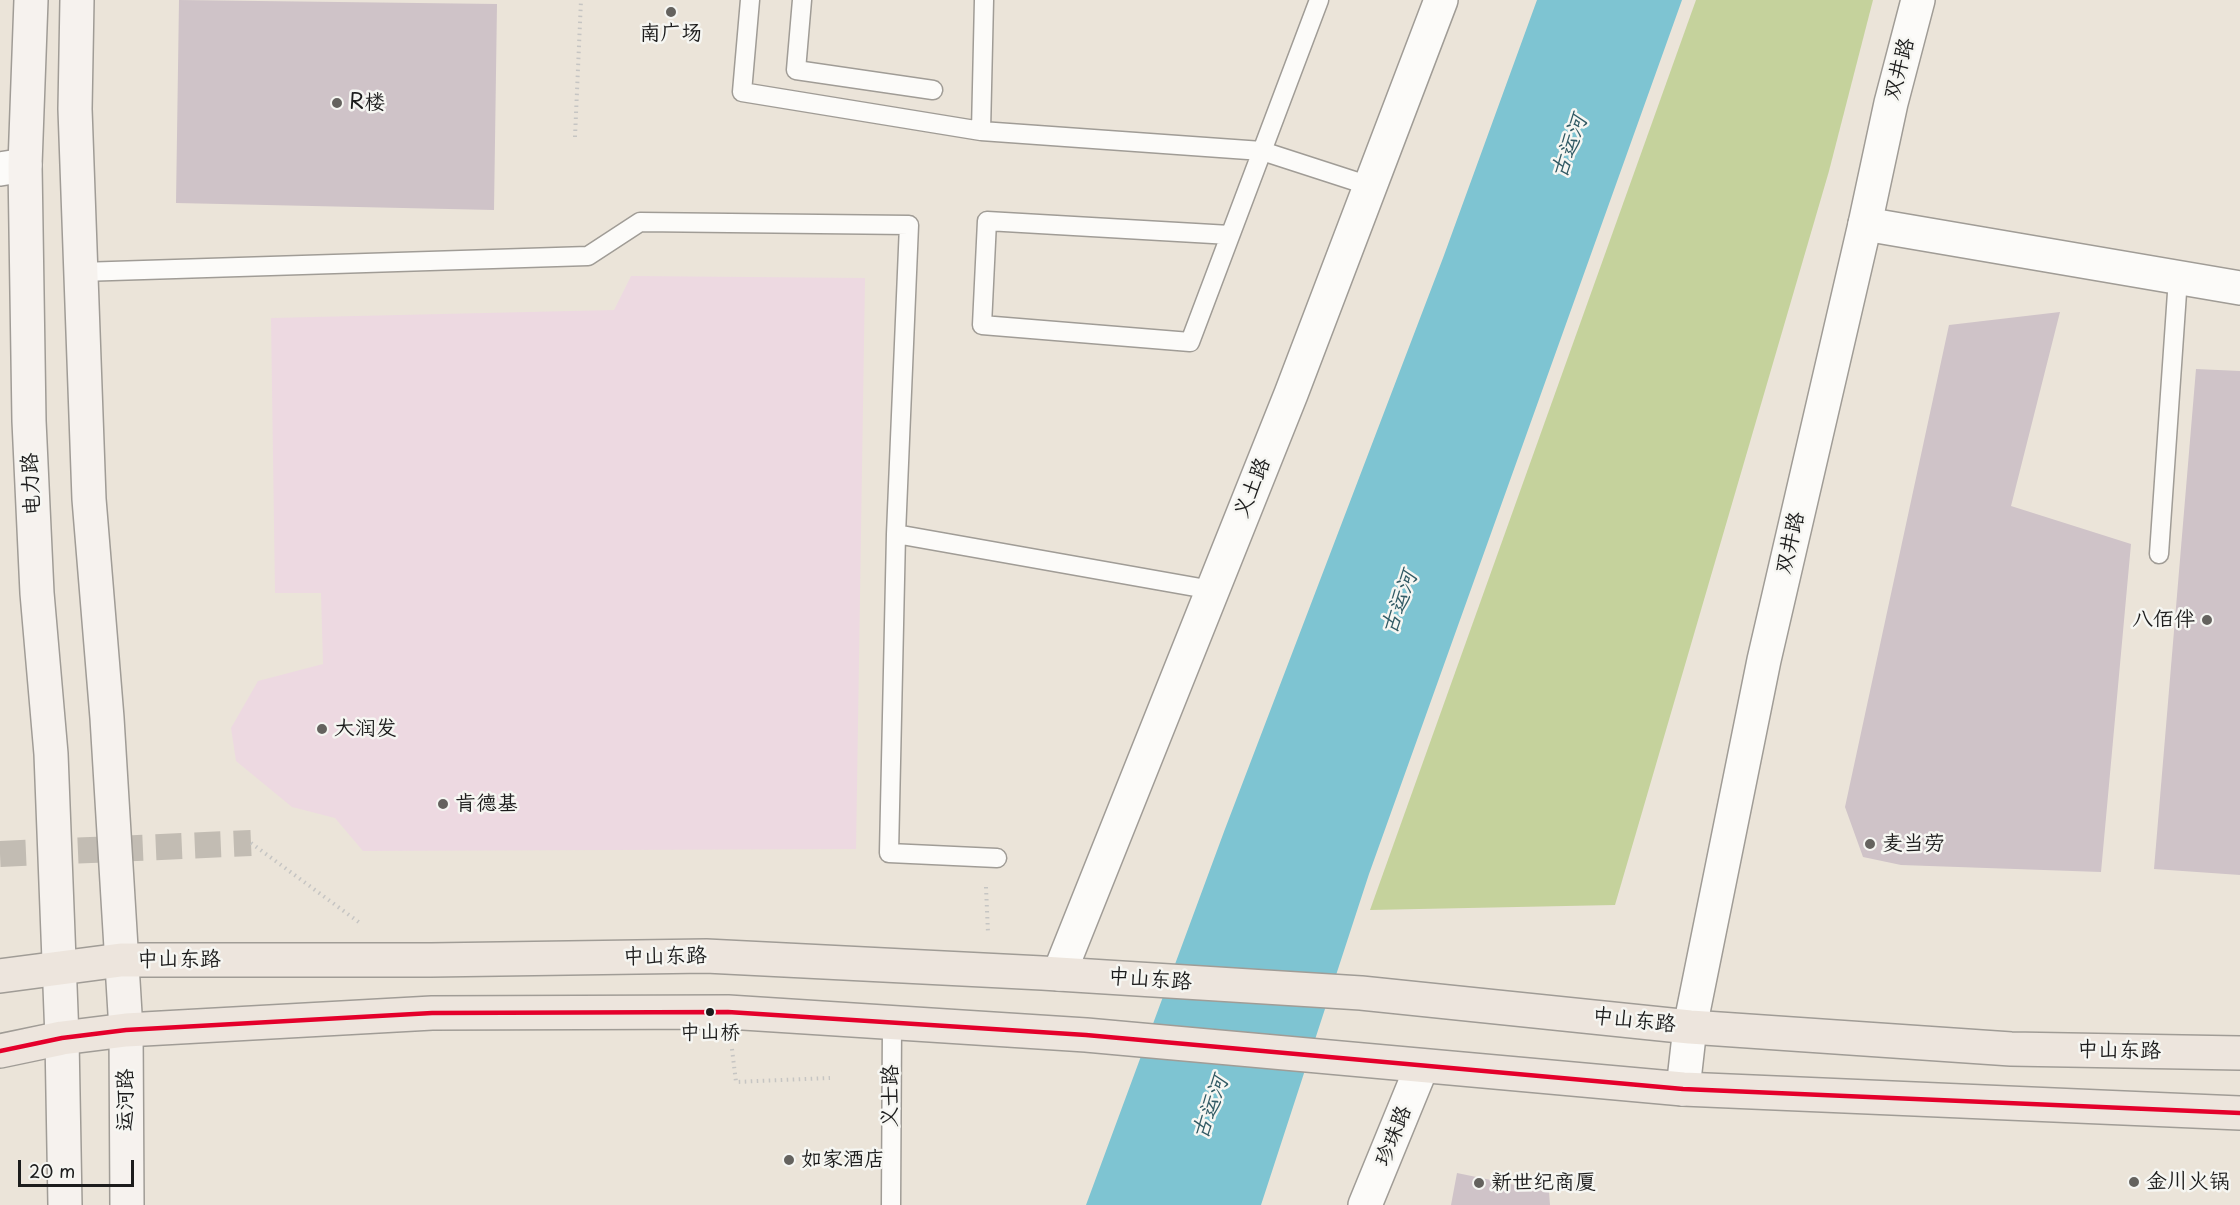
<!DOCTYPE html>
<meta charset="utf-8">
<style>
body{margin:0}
#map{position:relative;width:2240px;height:1205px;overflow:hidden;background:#ebe4d9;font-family:"Playpen Sans",sans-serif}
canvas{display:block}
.scale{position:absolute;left:18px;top:1160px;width:116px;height:27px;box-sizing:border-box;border:3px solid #1c1c1c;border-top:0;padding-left:8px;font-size:18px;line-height:21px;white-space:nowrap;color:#1c1c1c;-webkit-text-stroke:4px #f6f6f2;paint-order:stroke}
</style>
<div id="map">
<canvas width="2240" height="1205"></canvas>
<div class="scale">20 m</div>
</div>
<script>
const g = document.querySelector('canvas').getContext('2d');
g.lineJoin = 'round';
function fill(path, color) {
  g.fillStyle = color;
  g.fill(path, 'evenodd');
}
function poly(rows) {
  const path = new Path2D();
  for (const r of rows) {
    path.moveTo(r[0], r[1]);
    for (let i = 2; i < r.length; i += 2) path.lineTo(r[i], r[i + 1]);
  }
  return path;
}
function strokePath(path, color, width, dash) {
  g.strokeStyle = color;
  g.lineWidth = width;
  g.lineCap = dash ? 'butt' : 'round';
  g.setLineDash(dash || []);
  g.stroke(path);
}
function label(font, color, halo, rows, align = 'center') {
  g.font = font + ' "Playpen Sans","LXGW WenKai TC",sans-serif';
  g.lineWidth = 5;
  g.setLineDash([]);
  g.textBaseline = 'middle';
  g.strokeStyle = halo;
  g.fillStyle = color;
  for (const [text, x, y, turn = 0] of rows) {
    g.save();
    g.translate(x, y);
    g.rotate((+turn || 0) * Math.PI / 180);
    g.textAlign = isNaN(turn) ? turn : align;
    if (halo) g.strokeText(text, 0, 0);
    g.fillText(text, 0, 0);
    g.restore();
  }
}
fill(poly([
 [631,276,865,278,856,849,363,851,335,818,292,807,236,761,231,728,258,681,323,664,321,593,275,593,271,318,614,310]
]), '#edd9e1');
fill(poly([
 [1696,0,1873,0,1829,171,1615,905,1370,910]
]), '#c5d29c');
fill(poly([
 [1537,0,1682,0,1369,874,1261,1205,1086,1205,1225,829,1443,258]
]), '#7ec4d2');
fill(poly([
 [179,0,497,4,494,210,176,203],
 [2060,312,2011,506,2131,544,2101,872,1901,865,1863,857,1845,807,1949,325],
 [2196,369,2240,371,2240,875,2154,869],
 [1457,1173,1549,1192,1550,1205,1451,1205]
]), '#cfc3c8');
strokePath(poly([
 [0,854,251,843]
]), '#c2bcb3', 26, [26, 13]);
const service = poly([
 [750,0,742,92,981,131],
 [802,0,796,70,933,90],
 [984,0,981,131,1262,151,1370,186],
 [1230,235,987,221,982,325,1190,342,1319,0],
 [80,272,588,256,640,222,909,225,896,534,889,853,997,858],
 [896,534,1212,590],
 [2159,554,2178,278],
 [891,1205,892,1024]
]);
const minor = poly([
 [0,169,25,165],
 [1865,224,2240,288],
 [1059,974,1291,394,1441,0],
 [1365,1205,1422,1066]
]);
const tertiary = poly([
 [1683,1089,1690,1027,1764,660,1865,224,1891,103,1918,0]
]);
const secondary = poly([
 [31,0,25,165,29,421,37,593,51,754,62,1038,65,1205],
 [77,0,75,109,89,499,107,718,126,1030,127,1205]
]);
const primary = poly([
 [0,976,121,960,431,960,706,956,1042,973,1361,993,1690,1027,2011,1049,2240,1053],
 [0,1051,62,1038,126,1030,432,1013,728,1012,1086,1035,1683,1089,2240,1113]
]);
strokePath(service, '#a09c96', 21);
strokePath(minor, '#a09c96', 36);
strokePath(tertiary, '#a09c96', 36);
strokePath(secondary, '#a09c96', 36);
strokePath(primary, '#a09c96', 36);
strokePath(poly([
 [575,137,581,0],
 [251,843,360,923],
 [986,887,988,933],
 [732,1049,736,1082,830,1078]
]), '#c6c5c3', 4, [1.5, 4.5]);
strokePath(service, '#fcfbf9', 18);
strokePath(minor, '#fcfbf9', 33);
strokePath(tertiary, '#fcfbf9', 33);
strokePath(secondary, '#f6f2ee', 33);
strokePath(primary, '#ede5dd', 33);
strokePath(poly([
 [0,1051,62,1038,126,1030,432,1013,728,1012,1086,1035,1683,1089,2240,1113]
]), '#e4002b', 4.5);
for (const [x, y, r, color] of [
 [671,12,6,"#64625e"],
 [337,103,6,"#64625e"],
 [2207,620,6,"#64625e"],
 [322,729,6,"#64625e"],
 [443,804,6,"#64625e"],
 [1870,844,6,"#64625e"],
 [710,1012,5,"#1c1c1c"],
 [789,1160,6,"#64625e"],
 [2134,1182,6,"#64625e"],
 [1479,1183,6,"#64625e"]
]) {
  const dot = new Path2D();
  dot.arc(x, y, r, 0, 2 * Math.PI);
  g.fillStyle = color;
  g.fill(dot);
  strokePath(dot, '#f6f6f2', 2);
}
label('20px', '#1c1c1c', '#f6f6f2', [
 ["中山桥",710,1033]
]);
label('21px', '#1c1c1c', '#f6f6f2', [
 ["南广场",671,34,"center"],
 ["R楼",349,103],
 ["八佰伴",2195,620,"right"],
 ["大润发",334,729],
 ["肯德基",455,804],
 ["麦当劳",1882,844],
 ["如家酒店",801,1160],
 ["金川火锅",2146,1182],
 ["新世纪商厦",1491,1183]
], 'left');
label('21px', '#1c1c1c', '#f6f6f2', [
 ["双井路",1900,69,-75],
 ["电力路",32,484,-93],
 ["义土路",1253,488,-68],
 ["双井路",1791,543,-77],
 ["中山东路",665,957,-1],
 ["中山东路",179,960],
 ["中山东路",1150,980,4],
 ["中山东路",1634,1021,6],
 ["中山东路",2119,1051,1],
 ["义士路",891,1096,-90],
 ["运河路",126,1100,-90],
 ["珍珠路",1394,1136,-68]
]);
label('italic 22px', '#315a64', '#f6f6f2', [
 ["古运河",1570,147,-70],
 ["古运河",1400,603,-70],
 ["古运河",1211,1108,-70]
]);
</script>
